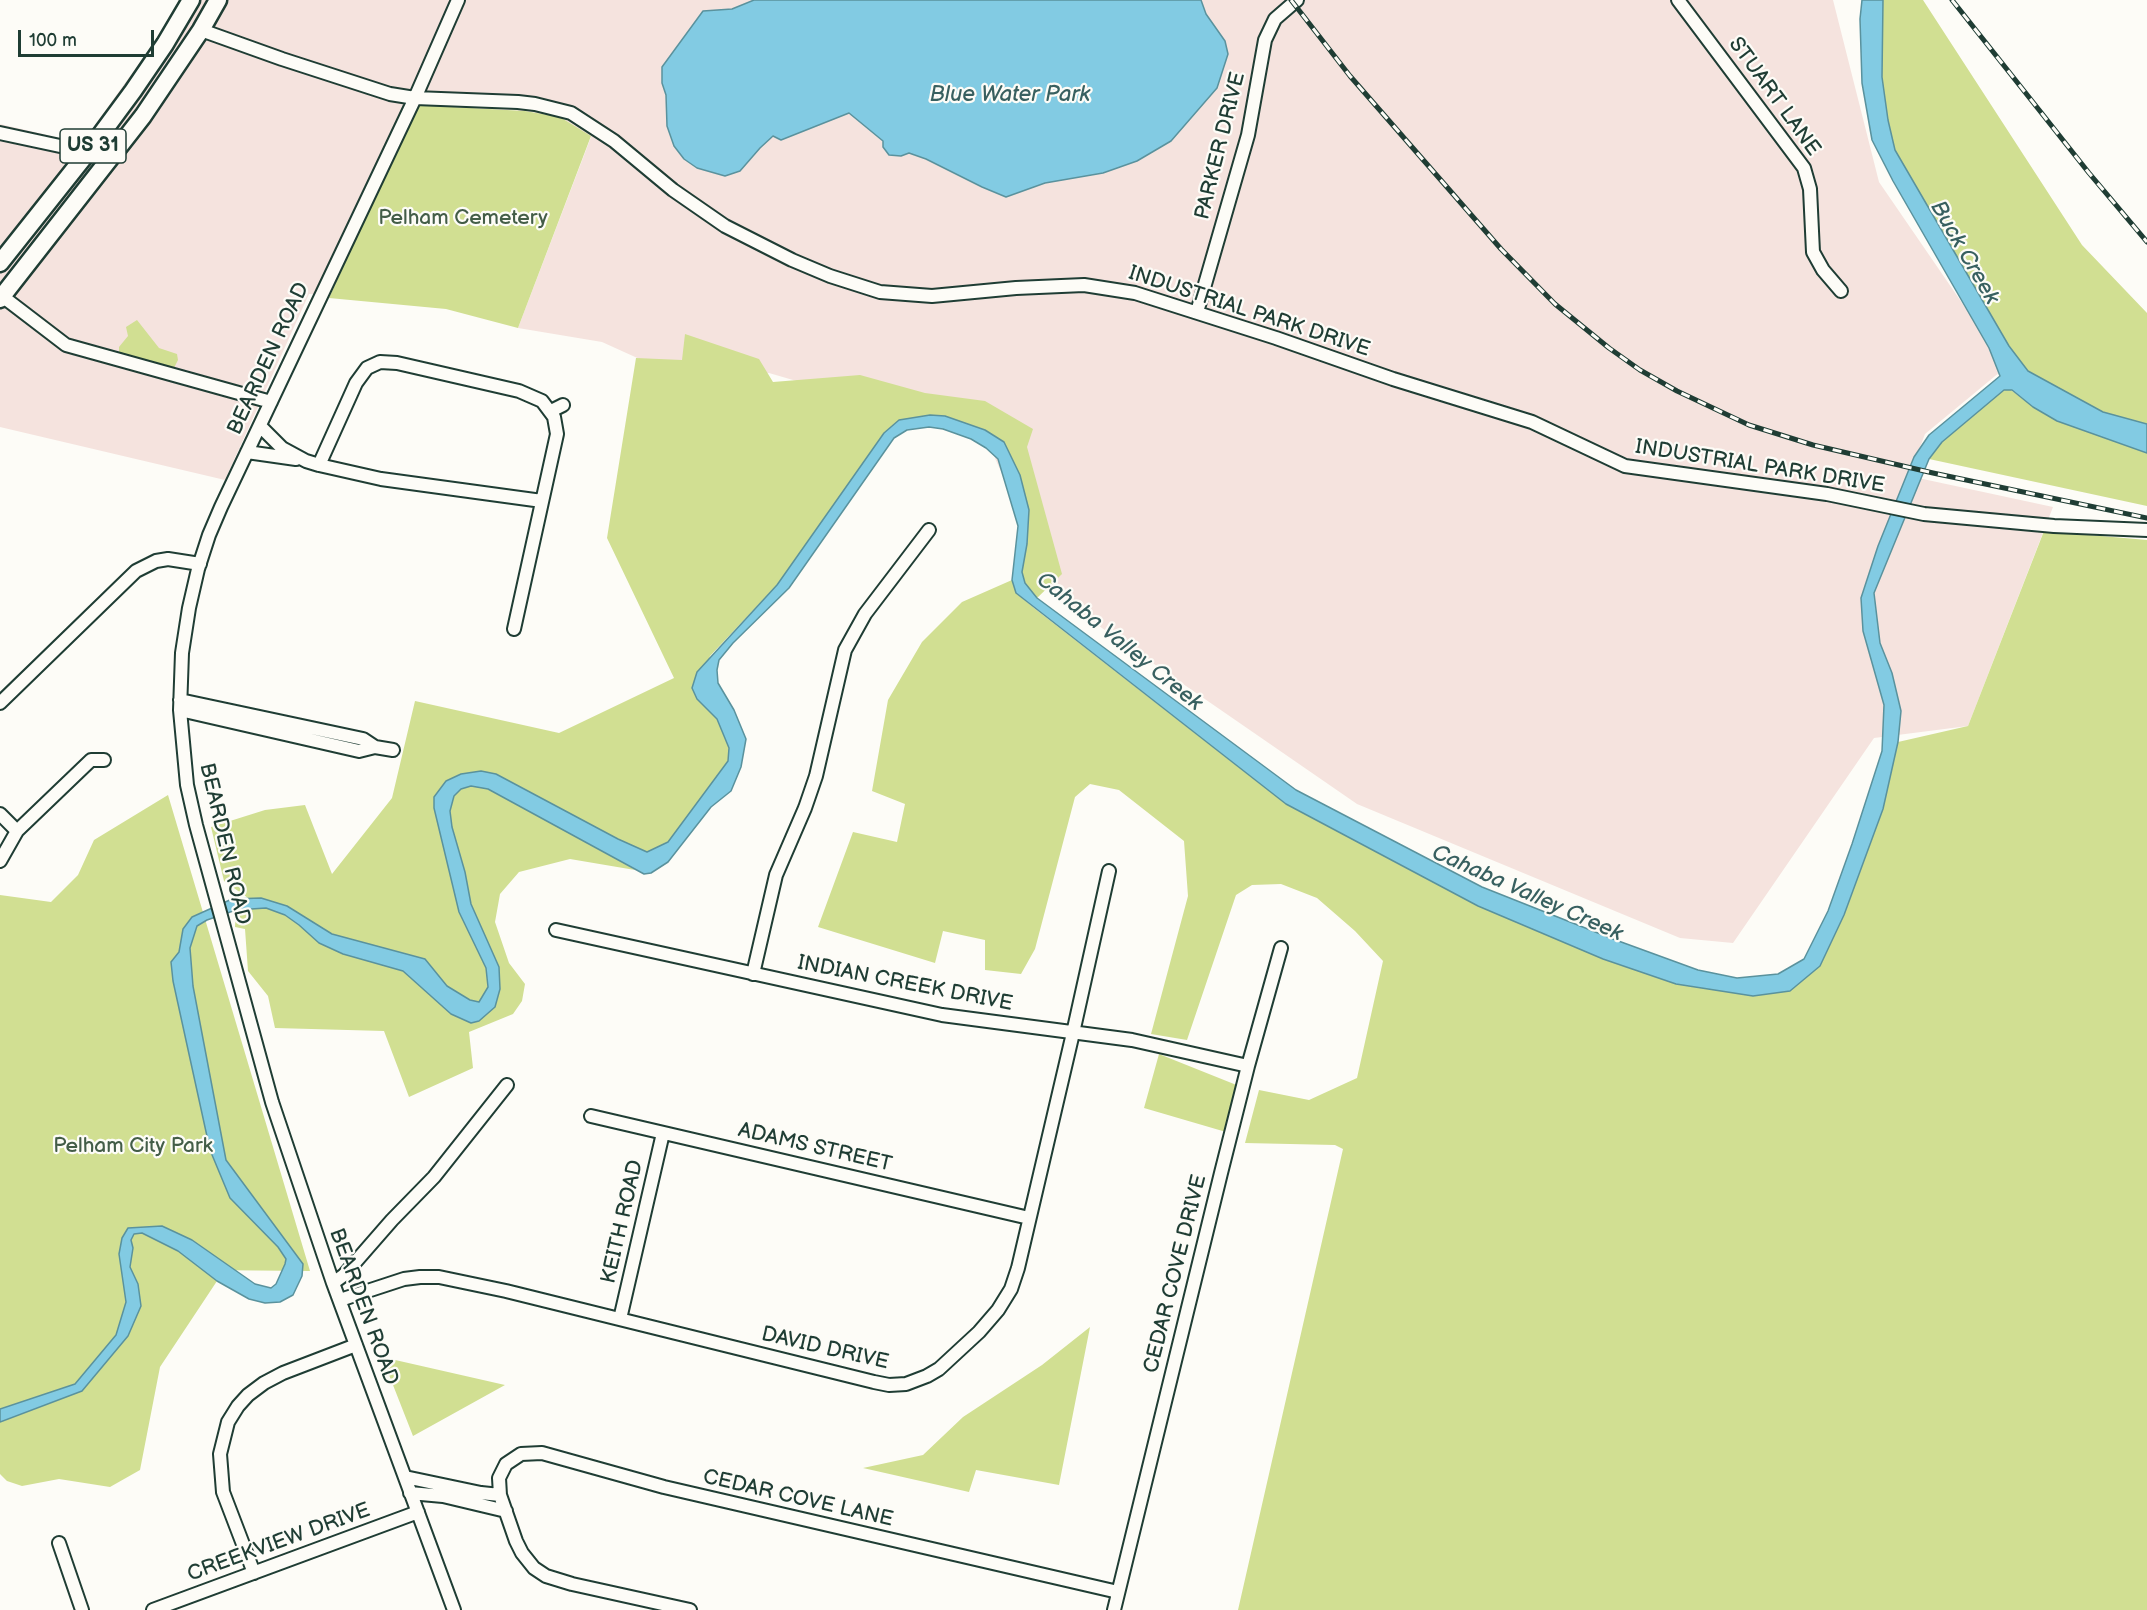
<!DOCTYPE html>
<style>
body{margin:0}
#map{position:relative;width:2147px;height:1610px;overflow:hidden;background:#fdfcf7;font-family:"Balsamiq Sans",sans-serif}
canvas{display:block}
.scale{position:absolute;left:18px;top:30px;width:136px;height:27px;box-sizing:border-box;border:3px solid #1f3d34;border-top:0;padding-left:8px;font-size:18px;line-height:21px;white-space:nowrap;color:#1f3d34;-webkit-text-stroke:4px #fdfcf7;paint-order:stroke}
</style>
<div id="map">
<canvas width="2147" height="1610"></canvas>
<div class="scale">100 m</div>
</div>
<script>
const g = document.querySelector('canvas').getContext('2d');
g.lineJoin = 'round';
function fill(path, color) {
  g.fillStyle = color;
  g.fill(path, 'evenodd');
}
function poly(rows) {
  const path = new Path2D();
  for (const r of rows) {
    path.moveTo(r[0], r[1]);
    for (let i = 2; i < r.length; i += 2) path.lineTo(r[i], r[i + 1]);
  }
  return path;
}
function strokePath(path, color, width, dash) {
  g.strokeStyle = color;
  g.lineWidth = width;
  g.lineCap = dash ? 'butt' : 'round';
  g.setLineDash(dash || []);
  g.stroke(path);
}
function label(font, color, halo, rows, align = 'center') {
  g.font = font + ' "Balsamiq Sans",sans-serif';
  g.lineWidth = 4.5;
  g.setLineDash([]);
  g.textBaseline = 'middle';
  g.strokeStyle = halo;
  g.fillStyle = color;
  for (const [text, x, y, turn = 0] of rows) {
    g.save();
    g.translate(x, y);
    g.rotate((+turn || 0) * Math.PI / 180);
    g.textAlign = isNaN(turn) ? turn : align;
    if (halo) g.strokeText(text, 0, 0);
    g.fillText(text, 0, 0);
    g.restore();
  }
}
fill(poly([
 [179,0,1833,0,1879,182,2006,367,1925,434,1909,476,2053,507,1968,726,1874,738,1733,943,1680,938,1357,804,1044,588,1029,534,985,436,769,373,708,390,602,342,518,328,591,137,560,117,525,111,417,105,330,295,309,294,225,480,0,427,0,124,82,143,153,44]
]), '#f5e3de');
fill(poly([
 [1883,0,1923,0,2082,245,2147,313,2147,424,2103,412,2028,371,2009,346,1895,150,1888,120,1882,77],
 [417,105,525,111,560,117,591,136,518,328,446,309,329,298],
 [137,320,159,348,177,354,178,360,174,368,119,354,119,347,128,336,126,327],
 [685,334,759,359,773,382,860,375,925,393,985,401,1033,429,1027,447,1062,574,1037,598,1025,583,1022,572,1027,544,1029,510,985,430,899,420,884,433,777,585,710,656,697,699,717,719,729,748,728,761,668,842,647,852,618,839,496,774,481,771,461,774,434,808,459,912,486,968,488,987,479,1002,470,1000,447,986,425,959,332,934,287,906,261,898,248,898,224,881,211,827,265,810,305,805,332,874,392,798,415,701,559,733,674,678,607,538,636,358,682,360],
 [2004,390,2011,390,2033,407,2057,421,2147,453,2147,506,1929,459,1942,442],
 [2044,531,2147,540,2147,1610,1238,1610,1343,1149,1335,1145,1245,1143,1259,1090,1309,1100,1357,1078,1383,961,1355,931,1317,898,1281,884,1252,885,1236,895,1187,1040,1151,1034,1188,896,1184,841,1119,790,1090,784,1075,797,1035,949,1021,974,985,970,985,940,943,931,935,963,818,927,853,832,897,842,905,804,872,791,888,700,922,642,962,602,1012,580,1016,593,1034,608,1286,804,1478,906,1603,959,1753,996,1820,966,1844,915,1883,809,1898,742,1968,726],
 [471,786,488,789,613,856,635,870,570,859,519,872,500,894,495,922,509,963,525,984,522,1001,513,1014,469,1032,473,1068,409,1097,384,1031,275,1028,268,996,248,971,245,929,235,927,236,910,266,908,285,915,299,925,319,943,343,954,403,971,451,1014,471,1023,499,967,471,904,465,872,452,827,450,811,454,796,461,789],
 [168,795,310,1271,203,1270,217,1281,160,1367,140,1470,110,1487,59,1479,22,1486,7,1481,0,1474,0,895,51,902,78,875,94,840],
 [1159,1054,1239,1086,1226,1132,1144,1108],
 [1090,1327,1059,1485,976,1470,969,1492,863,1468,923,1455,963,1417,1042,1365],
 [382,1357,505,1385,413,1436]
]), '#d1df92');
const water = poly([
 [754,0,1201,0,1206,14,1225,41,1228,54,1217,88,1171,141,1137,161,1103,173,1045,183,1006,197,982,187,926,159,909,153,901,156,889,155,883,147,883,141,849,113,781,140,773,136,760,148,740,171,725,176,697,168,684,159,674,146,667,126,666,95,662,83,662,67,703,11,732,9,754,0],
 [1862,0,1883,0,1882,77,1888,120,1895,150,2009,346,2028,371,2103,412,2147,424,2147,453,2057,421,2033,407,2012,390,2004,390,1942,442,1929,459,1874,593,1880,643,1892,673,1901,711,1898,742,1883,809,1844,915,1820,966,1790,991,1753,996,1676,984,1603,959,1478,906,1286,804,1016,593,1012,580,1018,526,998,459,986,448,971,439,943,429,929,427,907,430,894,438,789,588,733,643,719,660,717,670,718,683,734,710,746,739,741,767,731,791,711,807,668,862,651,873,644,874,488,789,471,786,461,789,454,796,450,811,452,827,465,872,471,904,499,967,500,989,495,1007,479,1021,471,1023,451,1014,403,971,343,954,319,943,299,925,285,915,266,908,236,910,207,920,197,926,190,948,193,986,226,1160,303,1264,302,1276,293,1295,280,1302,265,1303,249,1299,217,1281,178,1251,142,1233,134,1234,131,1240,133,1248,130,1267,138,1284,141,1306,128,1336,82,1391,0,1422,0,1409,75,1384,116,1335,126,1302,119,1254,122,1238,128,1228,162,1226,192,1240,255,1284,271,1288,276,1284,285,1264,286,1259,278,1247,230,1198,210,1150,173,981,171,962,179,952,183,929,192,917,232,899,261,898,287,906,332,934,425,959,447,986,470,1000,479,1002,488,987,486,968,459,912,434,808,434,797,446,781,461,774,481,771,496,774,618,839,647,852,668,842,728,761,729,748,717,719,697,699,692,688,697,672,777,585,884,433,899,420,930,415,945,416,985,430,1004,442,1020,475,1029,510,1027,544,1022,572,1025,583,1037,598,1296,790,1482,887,1613,939,1698,970,1737,978,1778,974,1804,959,1828,911,1852,844,1882,751,1884,705,1863,631,1861,598,1878,546,1914,457,1929,435,2000,376,1989,348,1893,181,1872,140,1862,83,1860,19,1862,0]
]);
fill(water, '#82cbe3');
strokePath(water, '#5a929d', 1.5);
const minor = poly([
 [1678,0,1804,168,1810,189,1813,252,1823,270,1841,291],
 [201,30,282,59,390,94,415,98,518,102,535,104,571,113,614,141,673,190,725,226,792,260,830,276,880,292,932,296,1016,288,1084,285,1135,293,1276,338,1393,379,1532,422,1625,466,1827,494,1924,514,2054,526,2147,530],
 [0,133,88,152],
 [2,296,66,345,271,402],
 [1197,312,1248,135,1265,40,1275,19,1297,0],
 [551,411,563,405],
 [260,426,282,448,306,461,319,465,381,479,542,501],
 [247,452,296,459],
 [319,465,356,383,367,368,380,362,397,363,519,391,542,401,554,417,557,434,514,629],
 [180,700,363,739,375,747,393,750],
 [0,703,136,571,156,561,168,559,200,564],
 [180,710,359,751,375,747],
 [0,814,17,831],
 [0,861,17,831,91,760,104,760],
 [556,930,942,1015,1132,1040,1248,1066],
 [753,974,776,875,805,808,816,776,845,650,865,614,929,530],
 [591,1116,1029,1218],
 [333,1283,344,1275,392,1220,434,1177,507,1085],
 [340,1300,404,1279,420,1277,439,1277,506,1291,874,1382,889,1385,906,1384,927,1376,939,1369,979,1332,998,1310,1011,1289,1018,1268,1073,1033,1109,871],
 [620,1319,663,1133],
 [405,1477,481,1493,500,1495],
 [410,1493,443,1496,506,1511],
 [59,1543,82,1610],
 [254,1573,223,1492,220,1454,228,1422,238,1406,248,1395,264,1383,283,1373,356,1345],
 [153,1610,418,1512],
 [454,1610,333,1283,272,1102,196,825,187,785,180,710,182,653,189,608,198,569,209,535,221,507,415,98,458,0],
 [690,1610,572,1584,546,1576,534,1568,522,1553,516,1541,500,1495,499,1478,506,1464,521,1454,542,1453,664,1487,1118,1592],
 [1114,1610,1221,1173,1248,1066,1281,948]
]);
const major = poly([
 [0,263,88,152,133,91,165,44,191,0],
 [0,299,143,116,201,30,218,0]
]);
strokePath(minor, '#1f3d34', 16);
strokePath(major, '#1f3d34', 21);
strokePath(minor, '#fdfcf7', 12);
strokePath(major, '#fdfcf7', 16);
const rail = poly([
 [1291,0,1350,76,1501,249,1555,304,1609,348,1640,370,1677,391,1749,425,1813,445,1933,473,2147,518],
 [1952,0,2089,173,2147,242]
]);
strokePath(rail, '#1f3d34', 5);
strokePath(rail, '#fdfcf7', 3, [9]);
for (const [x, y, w] of [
 [93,146,66]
]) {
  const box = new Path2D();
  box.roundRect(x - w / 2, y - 17, w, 34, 4.5);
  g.fillStyle = '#fdfcf7';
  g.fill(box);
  strokePath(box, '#1f3d34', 1.5);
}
label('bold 20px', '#1f3d34', null, [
 ["US 31",93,146]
]);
label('21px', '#1f3d34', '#fdfcf7', [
 ["STUART LANE",1774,97,54],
 ["PARKER DRIVE",1221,146,-76],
 ["INDUSTRIAL PARK DRIVE",1249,312,18],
 ["BEARDEN ROAD",269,359,-65],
 ["INDUSTRIAL PARK DRIVE",1760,467,9],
 ["BEARDEN ROAD",224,844,77],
 ["INDIAN CREEK DRIVE",905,984,11],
 ["ADAMS STREET",815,1148,13],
 ["KEITH ROAD",623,1222,-77],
 ["CEDAR COVE DRIVE",1176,1274,-76],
 ["BEARDEN ROAD",363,1307,70],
 ["DAVID DRIVE",825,1349,13],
 ["CEDAR COVE LANE",798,1499,13],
 ["CREEKVIEW DRIVE",279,1543,-20]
]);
label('21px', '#435d47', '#fdfcf7', [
 ["Pelham Cemetery",463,219],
 ["Pelham City Park",133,1147]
]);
label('italic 22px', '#386060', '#fdfcf7', [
 ["Blue Water Park",1010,95],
 ["Buck Creek",1964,253,60],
 ["Cahaba Valley Creek",1119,642,39],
 ["Cahaba Valley Creek",1527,894,24]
]);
</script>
